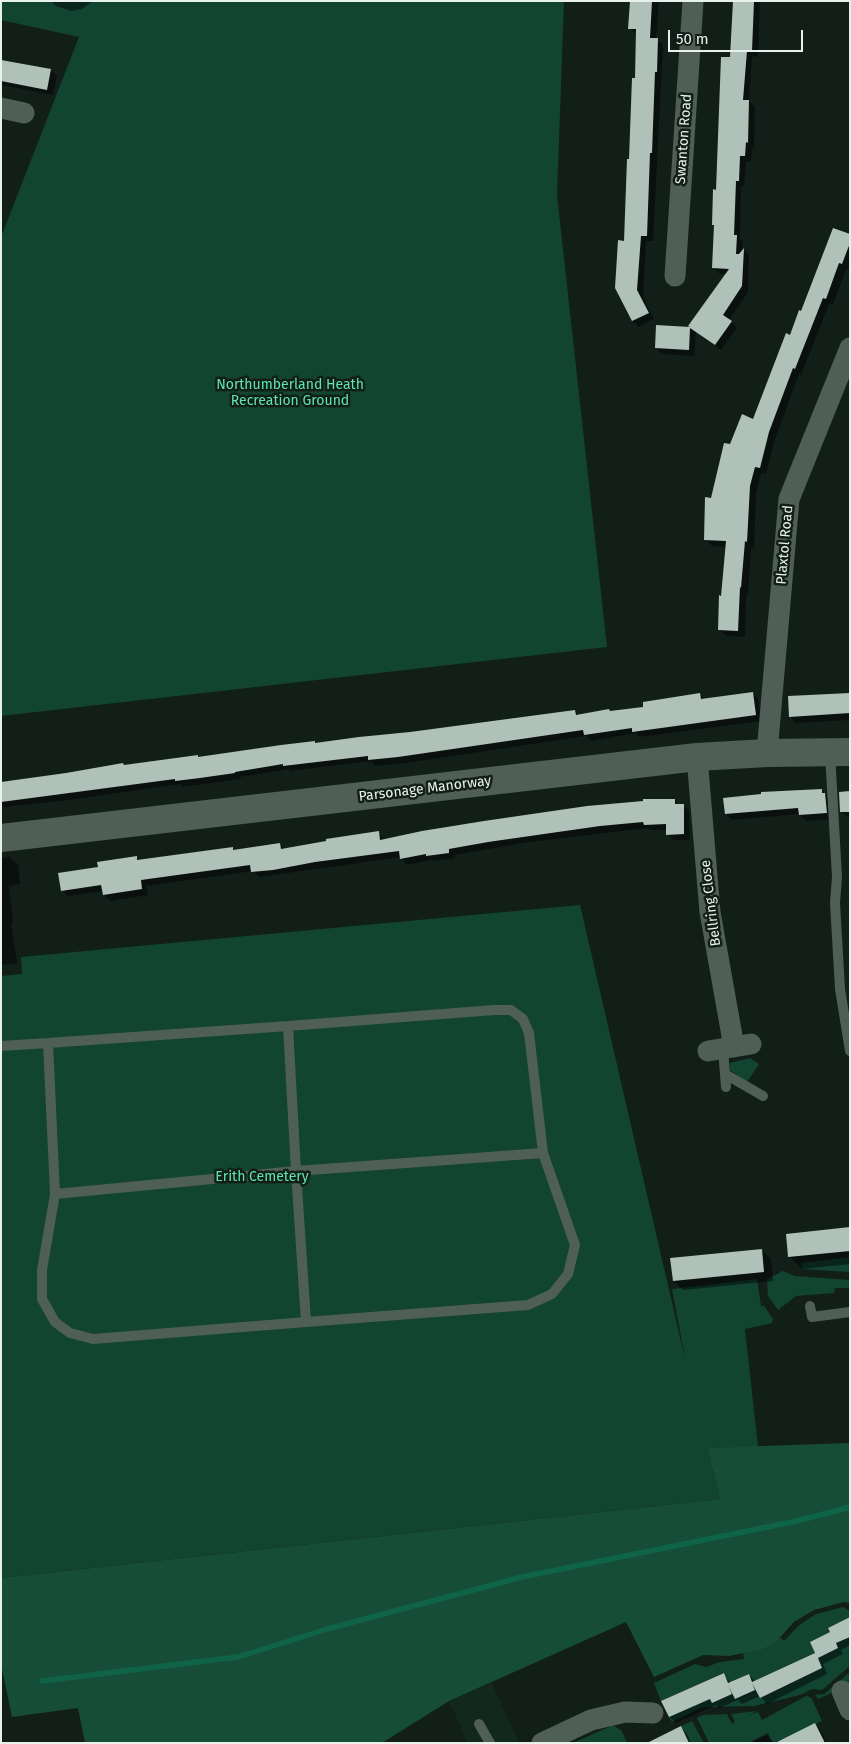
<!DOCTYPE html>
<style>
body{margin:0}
#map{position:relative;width:851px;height:1744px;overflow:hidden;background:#121f19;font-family:"Fira Sans",sans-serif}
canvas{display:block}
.frame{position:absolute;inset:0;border:2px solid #e8f1ec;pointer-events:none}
.scale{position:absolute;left:668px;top:30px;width:135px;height:22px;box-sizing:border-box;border:2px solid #e8f1ec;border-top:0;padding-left:6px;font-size:15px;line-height:18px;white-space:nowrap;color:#e8f1ec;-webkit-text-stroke:4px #121f19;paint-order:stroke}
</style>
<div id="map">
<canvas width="851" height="1744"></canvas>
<div class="frame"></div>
<div class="scale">50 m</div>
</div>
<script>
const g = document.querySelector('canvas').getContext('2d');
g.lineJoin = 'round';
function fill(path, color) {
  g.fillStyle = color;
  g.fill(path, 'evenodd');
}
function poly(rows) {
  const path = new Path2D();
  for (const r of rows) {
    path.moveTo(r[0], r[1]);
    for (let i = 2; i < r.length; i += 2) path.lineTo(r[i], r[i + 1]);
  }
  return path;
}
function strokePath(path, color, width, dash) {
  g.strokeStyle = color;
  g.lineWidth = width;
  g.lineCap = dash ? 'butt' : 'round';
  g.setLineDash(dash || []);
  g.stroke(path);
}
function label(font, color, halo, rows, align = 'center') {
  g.font = font + ' "Fira Sans",sans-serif';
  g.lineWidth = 5;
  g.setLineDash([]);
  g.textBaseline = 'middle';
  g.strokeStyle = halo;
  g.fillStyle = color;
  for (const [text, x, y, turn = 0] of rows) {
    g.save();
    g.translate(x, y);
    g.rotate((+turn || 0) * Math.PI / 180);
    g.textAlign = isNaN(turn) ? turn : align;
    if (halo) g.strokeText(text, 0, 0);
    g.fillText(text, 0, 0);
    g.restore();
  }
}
fill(poly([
 [493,1682,493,1686,518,1740,515,1743,468,1743,449,1701]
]), '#12271e');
fill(poly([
 [1,1,564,1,557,195,607,647,1,716,1,237,79,37,1,20],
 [580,905,686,1363,672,1289,757,1279,761,1306,764,1306,773,1319,772,1323,745,1329,758,1447,707,1448,720,1499,1,1578,1,976,22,974,21,957],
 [750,1058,759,1064,747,1082,730,1070,730,1063],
 [850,1257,850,1272,802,1269,801,1263],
 [783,1271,795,1276,850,1280,850,1288,835,1288,834,1293,796,1296,778,1310,768,1296,767,1279],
 [843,1607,850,1611,850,1622,848,1618,828,1628,830,1632,810,1642,815,1653,752,1682,749,1674,728,1683,723,1673,661,1701,654,1683,695,1664,706,1667,720,1662,744,1659,743,1653,765,1648,774,1644,780,1637,784,1641,798,1626,816,1614],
 [850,1637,850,1666,822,1690,812,1689,800,1695,754,1706,703,1707,672,1722,669,1717,710,1698,712,1703,732,1694,735,1699,756,1689,760,1698,822,1668,818,1658,838,1648,836,1643],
 [850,1672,850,1685,818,1699,815,1695,824,1694],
 [806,1696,810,1697,812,1699,822,1721,774,1743,772,1743,768,1733,748,1743,709,1743,697,1718,703,1715,727,1714,732,1724,735,1722,731,1714,757,1711,750,1715,758,1712,762,1720],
 [692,1721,704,1743,689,1743,681,1726],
 [613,1725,622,1731,627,1743,573,1743]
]), '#124432');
fill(poly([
 [850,1443,850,1603,844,1602,814,1610,794,1622,774,1644,763,1649,729,1656,703,1655,654,1677,626,1622,449,1701,382,1743,85,1743,78,1708,12,1717,1,1664,1,1578,720,1499,707,1448]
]), '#164d38');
fill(poly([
 [51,1,93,1,82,9,72,11,56,6],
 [631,1,659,1,656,39,663,45,653,241,646,241,643,297,654,319,639,327,633,321,625,242,636,79,637,35,630,28],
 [733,1,760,1,758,57,752,56,749,101,755,107,754,148,752,148,751,162,746,161,744,186,741,186,740,239,743,242,742,252,744,250,749,255,748,292,729,320,737,328,721,350,696,332,694,356,662,354,656,348,658,326,692,329,727,274,720,274,714,268,715,226,713,224,731,59],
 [1,61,51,70,57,76,53,95,1,85],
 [850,235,849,270,846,269,833,305,829,304,801,375,799,374,775,439,766,474,761,473,756,494,754,548,751,548,748,594,746,593,745,637,726,636,719,629,726,547,712,546,705,539,712,499,730,446,754,421,790,336,802,313],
 [752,693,758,699,761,721,639,737,636,733,591,741,586,736,405,763,375,766,371,761,290,771,289,769,240,777,240,779,182,787,180,784,69,800,4,807,1,805,1,781,8,780,10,782,124,766,199,758,315,742,317,744,410,733,575,711,579,716,611,712,645,708,700,694,705,700],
 [850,694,850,720,796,723,790,716],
 [821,790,831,800,832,819,806,821,799,814,732,820,726,814],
 [850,792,850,819,841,812],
 [675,800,679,805,683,805,689,811,690,840,674,840,668,834,667,830,651,830,648,828,529,842,454,855,455,858,433,861,431,860,407,865,401,857,259,877,253,871,146,886,148,895,110,901,104,895,103,891,68,896,62,890,100,868,137,858,139,861,232,848,235,851,279,844,285,849,378,833,385,840],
 [10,857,18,865,20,884,9,886,13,923,11,924,17,963,1,965,1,858],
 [850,1228,850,1264,802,1269,790,1257],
 [761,1250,771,1259,773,1281,683,1290,674,1281],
 [850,1622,850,1645,841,1650,843,1654,823,1664,827,1674,767,1704,760,1696,742,1704,738,1700,719,1708,716,1705,676,1723,670,1717,723,1674,731,1683,749,1675,755,1681,816,1654],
 [815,1725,821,1731,827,1743,777,1743],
 [681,1728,687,1734,691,1743,664,1743],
 [767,1735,774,1743,750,1743]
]), '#0007');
strokePath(poly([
 [42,1681,238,1657,327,1629,522,1577,797,1521,850,1507]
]), '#0f6447', 5.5);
fill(poly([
 [630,1,652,1,650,38,658,38,657,72,655,72,652,153,650,153,647,236,641,236,637,290,649,313,632,321,615,288,618,240,624,241,627,159,629,159,632,78,635,78,636,29,628,29],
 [733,1,754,1,752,51,747,51,743,100,749,100,748,143,746,142,745,156,740,156,739,181,736,181,734,235,737,235,736,254,739,254,744,248,742,286,723,315,732,321,715,345,690,328,689,350,655,348,656,325,690,327,688,326,729,269,712,268,714,225,712,225,713,189,716,190,721,57,730,57],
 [1,60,51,69,47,90,1,81],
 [833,228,850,234,850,243,842,264,839,263,826,299,823,298,795,369,793,368,769,432,760,468,755,467,750,486,747,542,745,541,741,588,740,587,738,631,718,630,719,595,721,596,726,541,704,540,705,497,711,498,724,443,730,444,742,414,753,419,786,333,790,335,799,310,801,311],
 [753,692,756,715,632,732,632,728,584,735,583,730,398,757,368,760,368,756,283,766,283,764,235,772,235,773,200,778,175,781,175,779,1,802,1,782,66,773,123,763,124,765,198,755,198,757,281,745,315,741,315,743,359,737,410,732,575,710,576,715,609,709,610,711,643,707,643,702,700,693,701,699],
 [850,693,850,713,789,717,788,696],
 [822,789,822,793,825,793,827,813,799,815,798,808,725,814,723,798,761,794,761,792],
 [850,791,850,812,840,812,839,792],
 [643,799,675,799,675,804,684,804,684,834,666,835,666,824,644,825,643,822,600,826,488,842,449,849,449,853,426,856,426,854,400,859,399,851,315,862,273,870,251,872,250,865,141,880,142,889,103,895,101,885,61,891,58,873,98,867,97,862,137,856,137,860,233,847,233,850,280,843,281,849,326,841,326,839,379,831,380,840,422,831,484,821,587,806,643,801],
 [850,1227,850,1251,788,1257,786,1234],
 [762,1249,764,1272,673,1281,670,1258],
 [850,1617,850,1637,836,1643,838,1648,818,1658,822,1668,760,1698,752,1683,755,1690,735,1699,728,1685,732,1694,712,1703,710,1699,669,1717,661,1701,724,1673,728,1683,749,1674,752,1682,815,1653,810,1642,830,1632,828,1628],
 [815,1723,825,1743,775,1743],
 [681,1726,689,1743,647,1743]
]), '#b0c1b9');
strokePath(poly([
 [830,753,837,877,835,903,840,989,850,1051],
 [288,1026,494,1010,511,1010,523,1019,529,1033,543,1153,575,1245,568,1274,552,1294,528,1305,306,1322,93,1339,70,1333,55,1322,42,1299,42,1270,55,1194,296,1171,306,1322],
 [48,1043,288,1026,296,1171,543,1153],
 [1,1046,48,1043,55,1194],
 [723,1049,726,1087],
 [725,1074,763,1096],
 [810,1306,812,1317,850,1312],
 [479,1724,490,1743]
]), '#4f5e57', 10);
strokePath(poly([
 [1,108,24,113],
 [675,276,693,1],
 [767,753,789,499,850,348],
 [697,757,710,912,734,1047],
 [708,1051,751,1044],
 [842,1691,850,1710],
 [542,1743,591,1720,625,1712,653,1713]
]), '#4f5e57', 21);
strokePath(poly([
 [1,838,697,757,767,753,850,752]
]), '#4f5e57', 28);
label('14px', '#e8f1ec', '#121f19', [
 ["Swanton Road",684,139,-86],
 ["Plaxtol Road",785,545,-85],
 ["Parsonage Manorway",425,789,-7],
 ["Bellring Close",711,903,-97]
]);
label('14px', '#5ee6b1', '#121f19', [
 ["Northumberland Heath",290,385],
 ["Recreation Ground",290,401],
 ["Erith Cemetery",262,1177]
]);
</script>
